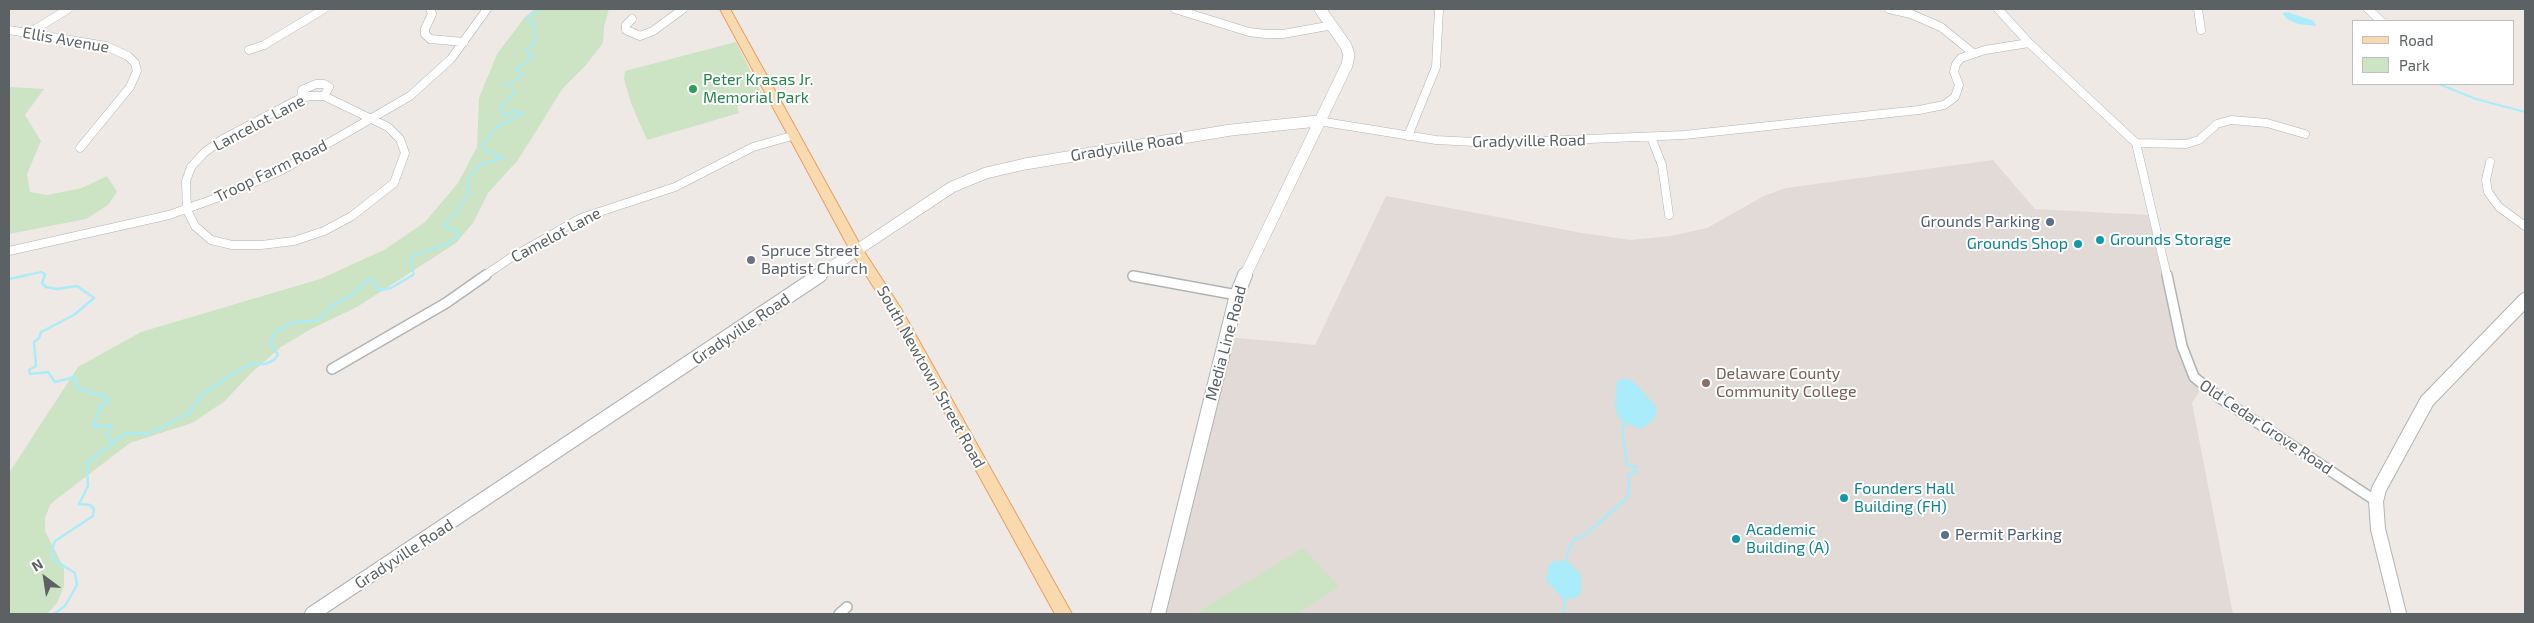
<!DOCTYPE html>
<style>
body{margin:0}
#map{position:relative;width:2534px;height:623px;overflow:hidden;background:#eee9e5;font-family:"Exo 2",sans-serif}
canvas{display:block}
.frame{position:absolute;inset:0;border:10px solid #5c6264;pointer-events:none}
.legend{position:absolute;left:2352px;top:20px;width:162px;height:65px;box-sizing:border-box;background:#fff;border:1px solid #bec0c1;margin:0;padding:6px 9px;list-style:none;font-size:15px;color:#5c6264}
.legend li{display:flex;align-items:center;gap:10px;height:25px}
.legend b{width:25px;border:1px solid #bec0c1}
.north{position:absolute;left:20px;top:553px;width:50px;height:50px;-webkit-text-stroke:4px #fff;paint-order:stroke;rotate:329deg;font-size:14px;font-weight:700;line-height:20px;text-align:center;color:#5c6264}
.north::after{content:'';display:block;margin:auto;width:18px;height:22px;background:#5c6264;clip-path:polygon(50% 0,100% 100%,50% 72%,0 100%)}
</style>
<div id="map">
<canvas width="2534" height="623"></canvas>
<div class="frame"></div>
<ul class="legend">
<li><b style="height:6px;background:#f9d9ae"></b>Road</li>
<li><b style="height:14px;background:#cce4c3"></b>Park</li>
</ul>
<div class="north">N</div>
</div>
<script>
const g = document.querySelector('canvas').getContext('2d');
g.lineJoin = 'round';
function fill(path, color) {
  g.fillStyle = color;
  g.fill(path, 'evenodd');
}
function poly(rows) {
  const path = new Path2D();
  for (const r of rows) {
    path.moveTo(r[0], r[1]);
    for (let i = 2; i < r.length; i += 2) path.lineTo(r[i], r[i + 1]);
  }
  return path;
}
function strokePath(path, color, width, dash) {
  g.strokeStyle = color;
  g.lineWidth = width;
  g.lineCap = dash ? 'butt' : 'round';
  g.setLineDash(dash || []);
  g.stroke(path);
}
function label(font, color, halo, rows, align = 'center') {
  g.font = font + ' "Exo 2",sans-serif';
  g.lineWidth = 4;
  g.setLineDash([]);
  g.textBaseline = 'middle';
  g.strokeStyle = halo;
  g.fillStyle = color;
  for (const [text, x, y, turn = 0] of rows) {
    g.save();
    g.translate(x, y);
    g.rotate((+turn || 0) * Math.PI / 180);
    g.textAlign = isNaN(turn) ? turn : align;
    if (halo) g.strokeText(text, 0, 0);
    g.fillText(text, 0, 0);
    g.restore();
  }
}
fill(poly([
 [1993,160,2035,209,2148,215,2182,363,2191,378,2201,389,2192,403,2233,614,1158,614,1227,337,1315,345,1386,196,1582,233,1631,240,1671,236,1707,228,1764,196,1786,188]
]), '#e1dad6');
fill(poly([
 [535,9,609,9,604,27,603,43,586,65,563,88,518,160,488,193,473,223,456,243,357,307,309,330,281,347,250,374,225,401,192,423,130,443,54,501,50,505,45,518,45,531,64,568,64,586,57,603,47,614,9,614,9,473,78,367,141,332,320,279,384,250,425,222,458,183,477,147,479,98,497,54,525,17],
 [736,42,764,98,737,106,739,113,647,140,631,103,624,79,625,71],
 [9,87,44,89,25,115,41,141,27,174,30,192,47,195,82,188,107,176,117,192,108,205,86,219,9,234],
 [1303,548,1339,587,1297,614,1195,614]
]), '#cce4c3');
fill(poly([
 [2287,12,2314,21,2316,26,2298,24,2287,19,2282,13],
 [1624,378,1633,381,1656,406,1656,416,1649,424,1640,429,1621,421,1617,413,1615,404,1617,381],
 [1554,561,1568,561,1581,575,1581,591,1578,597,1564,600,1546,580,1549,565]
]), '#aaecf9');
strokePath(poly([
 [2439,84,2476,99,2525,112],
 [505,86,522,76,516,69,534,57,526,51,534,43,535,28,534,23,528,21,527,17,541,9],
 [22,276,41,272,45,274,44,276],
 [411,276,414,274,410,262,413,256,450,243,460,234,458,231,446,228,445,225,469,194,468,178,482,164,503,158,484,149,483,145,495,128,523,113,516,111,503,115,500,107,514,94,514,89]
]), '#aaecf9', 2);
strokePath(poly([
 [45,275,42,283,46,287,57,289,77,286,94,298,74,315,41,332,39,338,34,342,36,366,29,370,30,374,48,372,55,382,75,377,77,388,109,398,107,403,100,406,93,427,111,425,107,436,113,443],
 [9,279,28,275],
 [1567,563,1567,553,1575,539,1585,535,1625,500,1629,492,1629,474,1637,471,1636,467,1627,465,1622,428,1625,423],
 [54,614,65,606,77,585,75,573,53,559,52,551,55,541,93,516,94,509,90,505,79,504,88,486,87,463,126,433,148,434,188,414,202,395,237,371,251,364,265,364,274,360,278,355,270,341,278,330,292,323,319,320,333,305,351,296,367,281,373,280,379,290,391,288,413,275],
 [1564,614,1565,598]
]), '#aaecf9', 2.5);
const streetFar1 = poly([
 [430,9,432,14,425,29,425,34,430,39,464,42],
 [1175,9,1249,32,1266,34,1283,34,1333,25],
 [1889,9,1911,14,1941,27,1973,53],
 [1998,9,2029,43,2136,143,2167,276],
 [2198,9,2201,30],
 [2368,9,2381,21],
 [632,19,626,25,626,30,640,36,653,31,683,9],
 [9,30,106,46,128,56,135,63,137,71,130,87,80,148],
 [29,33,68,9],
 [249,50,264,45,324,9],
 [310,96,324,96,388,127,400,139,405,153,394,183,352,216,324,231,294,241,261,245,232,245,211,240,195,226,187,210,186,181,191,167,205,152,223,139,301,98,310,96],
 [301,98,302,90,316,84,324,84,329,87,324,96],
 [1318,121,1436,140,1494,143,1684,135,1919,110,1944,105,1955,97,1959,85,1954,72,1956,64,1961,58,1985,50,2029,43],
 [1408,136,1436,67,1439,9],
 [1651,137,1662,165,1669,215],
 [2136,143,2186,144,2199,140,2217,124,2231,120,2267,123,2305,134],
 [2490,162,2486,180,2488,192,2499,207,2525,226],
 [9,251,169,215,222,196,282,170,410,96,451,59,487,9],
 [484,276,509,259,581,218,675,187,753,147,795,135]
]);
const street = poly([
 [2167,275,2182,346,2194,377,2220,398,2376,501],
 [1133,276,1237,295],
 [332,369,446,303,486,275],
 [839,614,847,607]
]);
const secondaryFar1 = poly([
 [818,276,952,187,986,173,1025,164,1231,130,1318,121],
 [1245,276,1347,65,1349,55,1346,46,1320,9]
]);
const secondary = poly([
 [312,614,820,275],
 [1158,614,1237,295,1245,275],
 [2399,614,2378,529,2376,501,2379,489,2427,401,2525,300]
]);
const primary = poly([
 [720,9,730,9,863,250,900,307,1072,614,1055,614,887,308,850,250,720,9]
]);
strokePath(streetFar1, '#b0b4b6', 9);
strokePath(street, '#b0b4b6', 12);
strokePath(secondaryFar1, '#afb4b6', 12);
strokePath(secondary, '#afb4b6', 16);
strokePath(primary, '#e79f64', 2);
strokePath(streetFar1, '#fff', 8);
strokePath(street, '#fff', 9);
strokePath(secondaryFar1, '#fff', 11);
strokePath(secondary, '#fff', 14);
fill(primary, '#f9d9ae');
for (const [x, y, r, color] of [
 [693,89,5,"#2e9e5b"],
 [2050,222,5,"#5c6f8a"],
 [2100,240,5,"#0f9aa8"],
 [2078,244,5,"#0f9aa8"],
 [751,260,5,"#6b7280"],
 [1706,383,5,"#8d6e63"],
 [1844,498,5,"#0f9aa8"],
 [1945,535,5,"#5c6f8a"],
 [1736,539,5,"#0f9aa8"]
]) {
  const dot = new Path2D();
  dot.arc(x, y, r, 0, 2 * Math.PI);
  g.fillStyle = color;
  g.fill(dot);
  strokePath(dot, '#fff', 2);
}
label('16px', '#5c6264', '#fff', [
 ["Ellis Avenue",66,40,10],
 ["Lancelot Lane",259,123,-28],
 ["Gradyville Road",1529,141,-1],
 ["Gradyville Road",1127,147,-9],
 ["Troop Farm Road",271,171,-26],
 ["Camelot Lane",556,235,-28],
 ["Gradyville Road",741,329,-34],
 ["Media Line Road",1226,343,-75],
 ["South Newtown Street Road",931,377,61],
 ["Old Cedar Grove Road",2266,427,34],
 ["Gradyville Road",404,554,-33]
]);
label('16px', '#27864d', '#fff', [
 ["Peter Krasas Jr.",703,80],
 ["Memorial Park",703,98]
], 'left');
label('16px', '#4e5e75', '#fff', [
 ["Grounds Parking",2040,222],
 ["Permit Parking",1955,535,"left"]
], 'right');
label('16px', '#0d838f', '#fff', [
 ["Grounds Storage",2110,240],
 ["Grounds Shop",2068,244,"right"],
 ["Founders Hall",1854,489],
 ["Building (FH)",1854,507],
 ["Academic",1746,530],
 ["Building (A)",1746,548]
], 'left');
label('16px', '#5b616d', '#fff', [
 ["Spruce Street",761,251],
 ["Baptist Church",761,269]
], 'left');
label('16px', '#785e54', '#fff', [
 ["Delaware County",1716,374],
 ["Community College",1716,392]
], 'left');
</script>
